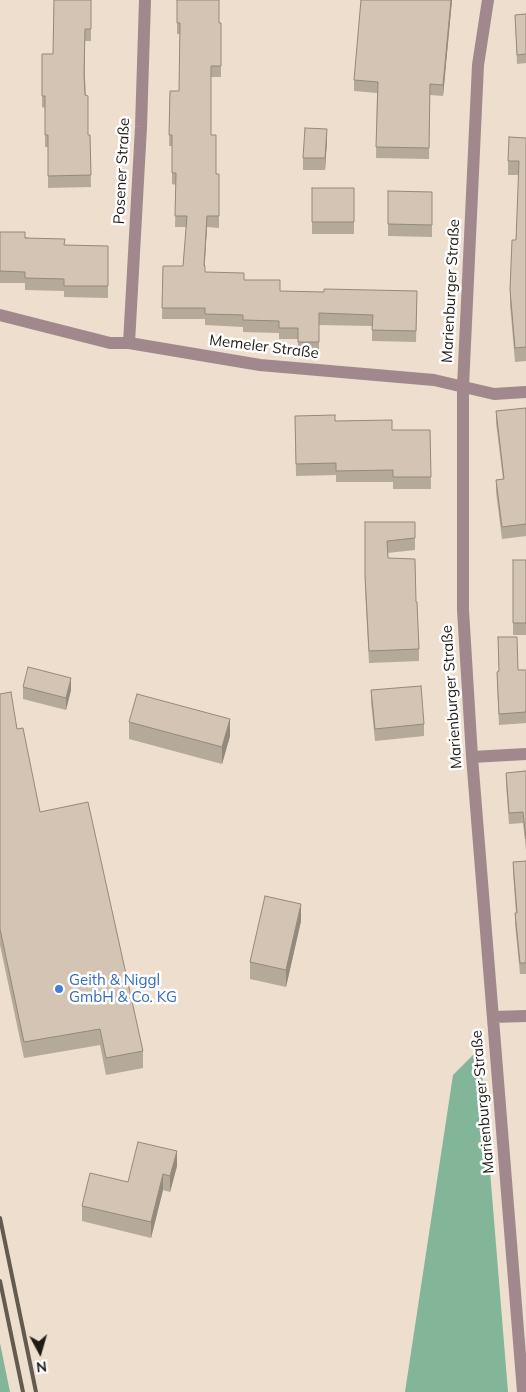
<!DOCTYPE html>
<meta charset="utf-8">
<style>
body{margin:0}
#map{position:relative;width:526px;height:1392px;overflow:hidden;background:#eddecd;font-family:Mulish,sans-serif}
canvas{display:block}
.north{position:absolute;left:15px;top:1327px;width:50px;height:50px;-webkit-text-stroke:4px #fff;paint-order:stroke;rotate:174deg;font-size:14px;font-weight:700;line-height:20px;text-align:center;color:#211b15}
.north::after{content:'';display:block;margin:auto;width:18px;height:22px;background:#211b15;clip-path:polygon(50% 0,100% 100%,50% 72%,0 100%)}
</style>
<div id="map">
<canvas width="526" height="1392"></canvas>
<div class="north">N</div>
</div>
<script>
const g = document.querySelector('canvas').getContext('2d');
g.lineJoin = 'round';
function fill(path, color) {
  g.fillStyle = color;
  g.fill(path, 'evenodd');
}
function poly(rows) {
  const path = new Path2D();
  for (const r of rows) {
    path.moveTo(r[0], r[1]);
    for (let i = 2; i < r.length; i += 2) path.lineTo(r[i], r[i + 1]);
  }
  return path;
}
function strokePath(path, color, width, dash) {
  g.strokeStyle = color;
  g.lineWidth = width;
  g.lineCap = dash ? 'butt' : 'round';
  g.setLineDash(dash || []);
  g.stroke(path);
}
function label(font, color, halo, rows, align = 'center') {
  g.font = font + ' Mulish,sans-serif';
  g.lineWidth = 5;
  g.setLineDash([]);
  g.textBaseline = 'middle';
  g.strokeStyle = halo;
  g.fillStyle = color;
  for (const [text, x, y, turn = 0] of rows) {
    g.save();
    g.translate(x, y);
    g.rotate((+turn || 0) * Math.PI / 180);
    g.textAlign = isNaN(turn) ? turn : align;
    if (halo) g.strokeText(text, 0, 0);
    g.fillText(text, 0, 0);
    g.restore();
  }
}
fill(poly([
 [480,1048,508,1392,405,1392,453,1075],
 [0,1343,10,1392,0,1392]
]), '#83b598');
strokePath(poly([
 [488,0,478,65,463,387,463,610,472,757,523,1392],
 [0,315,110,343,129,343,260,365,434,380,494,394,526,392],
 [129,343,141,127,145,0],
 [472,757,526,754],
 [493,1017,526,1016]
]), '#a1888c', 12);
strokePath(poly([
 [0,1218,36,1392],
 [0,1281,23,1392]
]), '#635a50', 4);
fill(poly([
 [91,0,91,41,85,41,85,77,88,135,90,135,91,187,48,188,48,147,45,147,45,108,42,107,42,54,53,54],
 [177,0,219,23,221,23,221,77,211,77,211,135,216,174,219,174,219,228,207,227,204,266,205,272,244,280,280,291,417,303,416,342,372,341,372,326,319,325,319,353,298,353,298,339,279,339,279,333,243,332,243,327,205,325,205,319,162,319,163,266,183,266,186,227,175,227,176,185,172,184,172,146,169,146,170,91,179,91,180,34,177,34],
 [452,0,443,96,430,95,429,159,376,158,377,93,354,91,354,80],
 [526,14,526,63,517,64,515,15],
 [526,138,526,361,515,362,510,304,510,290,516,240,519,175,508,175,508,161],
 [327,140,325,170,303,170,303,158],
 [312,188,354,188,354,234,312,234],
 [388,191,432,192,432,237,388,236],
 [0,232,65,245,108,246,108,298,64,297,64,291,25,290,25,283,0,283],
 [526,408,526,536,502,539,496,492,496,480,503,479,496,423,496,411],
 [295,416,392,430,430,430,431,489,393,489,393,482,336,482,336,475,296,476],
 [365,522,415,522,415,550,387,553,388,558,416,602,419,649,419,661,369,663,365,588],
 [513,560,526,560,526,635,513,635],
 [498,637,518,670,526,670,526,723,499,725,497,682,497,672,499,671],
 [23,687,71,690,66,710,23,699],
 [371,690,424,724,424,736,375,741,371,702],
 [0,694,17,729,40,812,143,1051,143,1068,106,1075,100,1045,24,1058,0,945],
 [129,722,230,736,222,764,129,739],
 [526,771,526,850,523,823,509,824,506,784,506,773],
 [526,861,526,974,520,974,515,924,515,913,516,913,513,873,513,862],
 [301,921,286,987,250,979,250,962],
 [177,1166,170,1192,163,1190,151,1238,82,1221,82,1206,128,1182]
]), '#b5a99a');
fill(poly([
 [451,0,452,0,443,96,443,85],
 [327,129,327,140,325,170,325,158],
 [207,216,207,227,204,278,204,266],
 [71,678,71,690,66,710,66,698],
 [230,719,230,736,222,764,222,747],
 [301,904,301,921,286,987,286,970],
 [177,1151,177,1166,170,1192,170,1176],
 [163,1174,163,1190,151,1238,151,1222]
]), '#94897d');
const building = poly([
 [54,0,91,0,91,29,85,29,84,75,85,95,88,96,88,135,90,135,91,175,48,176,48,135,45,135,45,96,42,96,42,54,53,54,54,0],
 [177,0,219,0,219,23,221,23,221,66,211,66,211,135,216,135,216,174,219,174,219,216,207,216,204,266,205,266,205,272,244,273,244,280,280,280,280,291,324,292,324,289,417,291,416,331,372,330,373,315,319,313,319,342,298,342,298,328,279,328,279,321,243,320,243,315,205,314,205,308,162,308,163,266,183,266,187,216,175,216,176,173,172,173,172,135,169,135,170,91,179,91,180,23,177,23,177,0],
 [361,0,451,0,443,85,430,84,429,148,376,147,378,82,354,80,361,0],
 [526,14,526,54,517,55,515,15,526,14],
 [305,128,327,129,325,158,303,158,305,128],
 [509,137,526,138,526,347,515,348,510,290,512,240,516,240,519,161,508,161,509,137],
 [312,188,354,188,354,222,312,222,312,188],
 [388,191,432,192,432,225,388,224,388,191],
 [0,232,25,232,25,238,65,239,64,245,108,246,108,286,64,286,64,279,25,278,25,272,0,271,0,232],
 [526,408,526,524,502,527,496,480,504,479,496,411,526,408],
 [335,415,335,421,392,420,392,430,430,430,431,477,393,477,393,470,336,471,336,463,296,464,295,416,335,415],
 [365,522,415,522,415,538,387,541,388,558,415,559,416,602,417,602,419,649,369,651,365,576,365,522],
 [513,560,526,560,526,623,513,623,513,560],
 [498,637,517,637,518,670,526,670,526,712,499,714,497,672,499,671,498,637],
 [28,667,71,678,66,698,23,687,28,667],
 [421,686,424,724,375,729,371,690,421,686],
 [11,692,17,729,23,728,40,812,88,802,143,1051,106,1058,100,1029,24,1042,0,929,0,694,11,692],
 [137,694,230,719,222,747,129,722,137,694],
 [526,771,526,839,523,812,509,813,506,773,526,771],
 [526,861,526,963,520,963,515,913,517,913,513,862,526,861],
 [265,896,301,904,286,970,250,962,265,896],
 [138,1142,177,1151,170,1176,163,1174,151,1222,82,1206,90,1173,128,1182,138,1142]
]);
fill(building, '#d3c4b3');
strokePath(building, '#94897d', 1);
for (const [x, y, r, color] of [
 [59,989,5,"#3f7fe0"]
]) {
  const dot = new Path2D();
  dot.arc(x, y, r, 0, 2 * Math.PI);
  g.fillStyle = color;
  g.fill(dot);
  strokePath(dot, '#fff', 2);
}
label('15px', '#211b15', '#fff', [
 ["Posener Straße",122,171,-87],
 ["Marienburger Straße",451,291,-87],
 ["Memeler Straße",264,347,7],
 ["Marienburger Straße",452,697,-94],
 ["Marienburger Straße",483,1102,-95]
]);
label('15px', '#366cbe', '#fff', [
 ["Geith & Niggl",69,980],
 ["GmbH & Co. KG",69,997]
], 'left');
</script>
